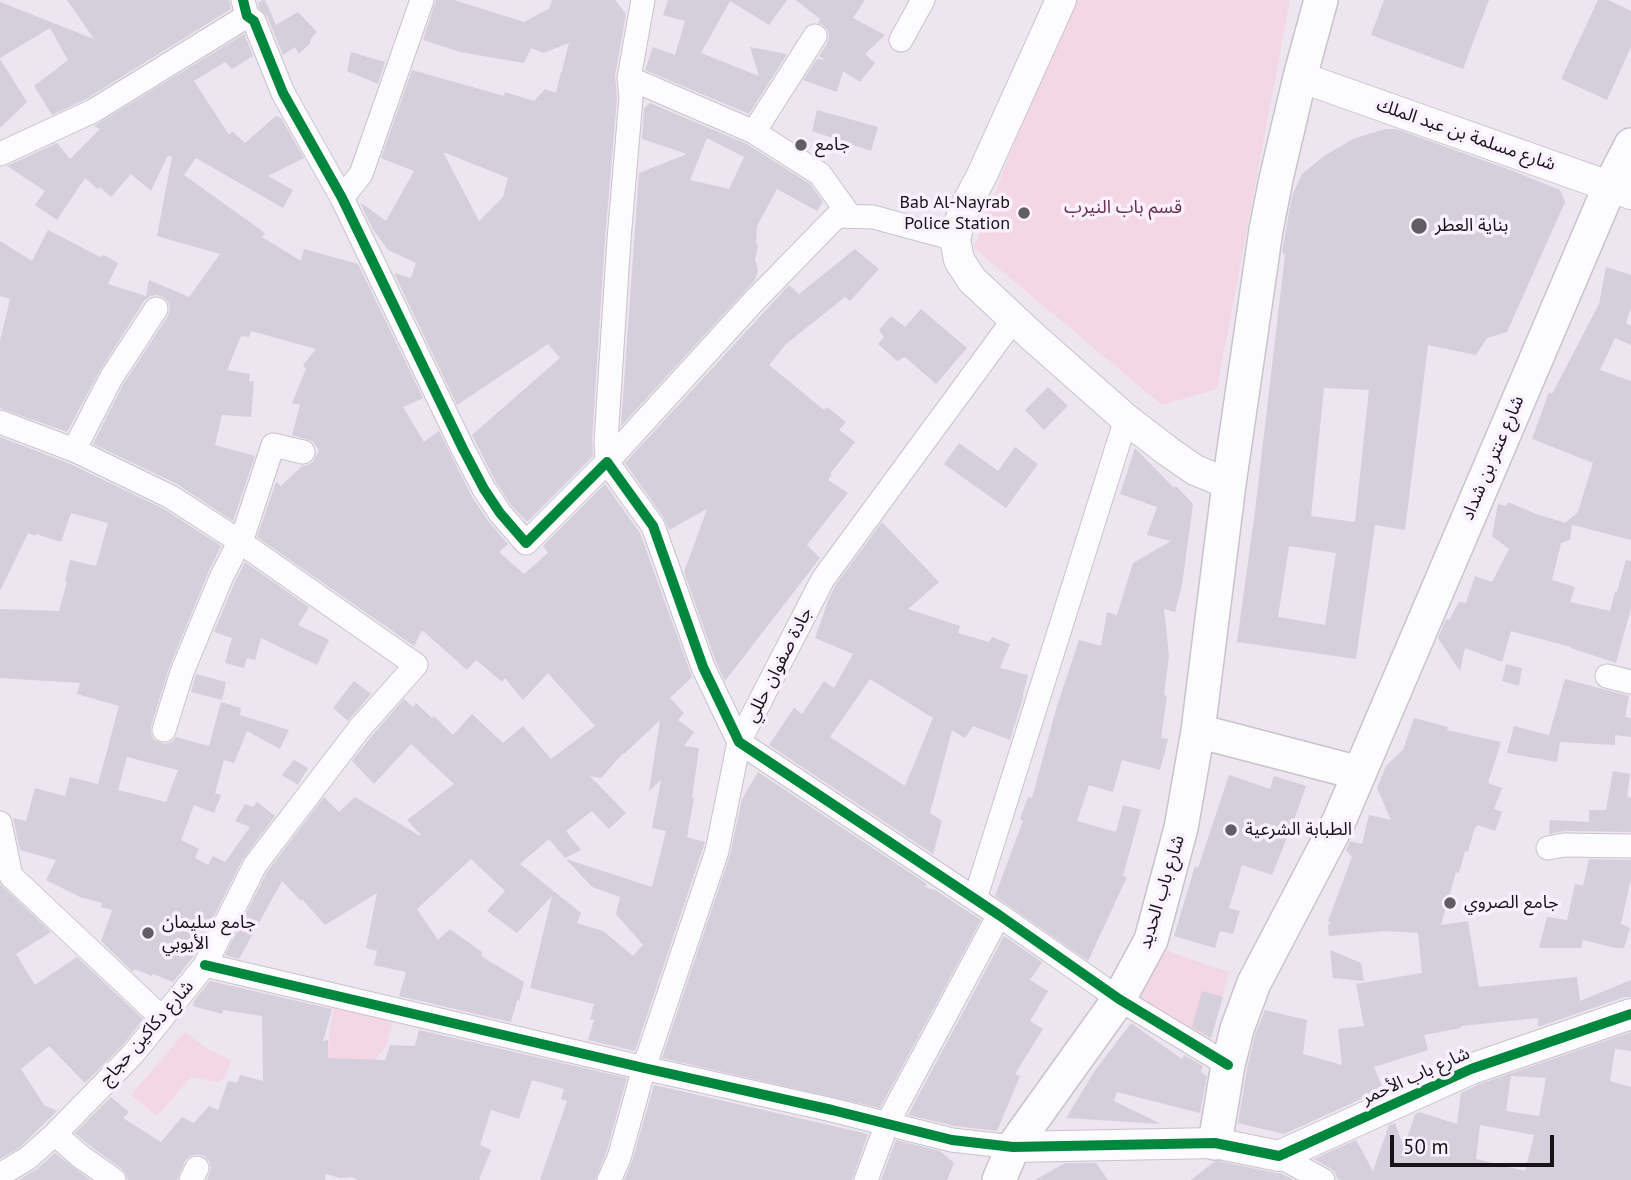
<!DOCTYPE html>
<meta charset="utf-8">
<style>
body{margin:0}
#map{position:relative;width:1631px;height:1180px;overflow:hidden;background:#ede5f0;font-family:"PT Sans",sans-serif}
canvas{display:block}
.scale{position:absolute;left:1390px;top:1135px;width:164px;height:32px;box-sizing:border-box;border:4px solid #171319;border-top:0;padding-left:9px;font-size:21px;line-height:24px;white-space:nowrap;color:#171319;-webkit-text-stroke:5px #faf0fe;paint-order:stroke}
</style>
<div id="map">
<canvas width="1631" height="1180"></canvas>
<div class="scale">50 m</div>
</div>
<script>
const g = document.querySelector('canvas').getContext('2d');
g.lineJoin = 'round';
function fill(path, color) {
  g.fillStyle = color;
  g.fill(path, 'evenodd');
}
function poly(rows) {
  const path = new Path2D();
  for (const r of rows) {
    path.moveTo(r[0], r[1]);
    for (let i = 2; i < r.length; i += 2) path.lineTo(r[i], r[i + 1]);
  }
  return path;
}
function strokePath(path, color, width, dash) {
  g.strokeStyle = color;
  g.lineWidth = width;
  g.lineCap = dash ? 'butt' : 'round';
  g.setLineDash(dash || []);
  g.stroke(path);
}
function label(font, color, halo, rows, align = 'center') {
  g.font = font + ' "PT Sans","Noto Sans Arabic",sans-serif';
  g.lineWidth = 7;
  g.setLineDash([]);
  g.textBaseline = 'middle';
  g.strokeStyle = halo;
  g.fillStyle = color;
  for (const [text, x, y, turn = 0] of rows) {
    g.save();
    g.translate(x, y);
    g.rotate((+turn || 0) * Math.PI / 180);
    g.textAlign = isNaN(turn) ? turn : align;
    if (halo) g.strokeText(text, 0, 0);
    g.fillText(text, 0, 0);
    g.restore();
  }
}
fill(poly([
 [1069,0,1290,0,1217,389,1162,405,974,248],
 [1161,949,1229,972,1209,1046,1139,1000],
 [335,1003,395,1017,386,1046,375,1060,328,1058,329,1033],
 [185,1032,208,1049,231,1060,226,1077,217,1082,191,1077,157,1116,131,1095]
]), '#f4d7e4');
fill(poly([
 [67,0,229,0,231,9,86,99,52,115,34,86,68,60,50,28,0,58,0,2,94,39],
 [262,0,265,0,276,25,298,12,317,32,311,38,310,43,299,54,295,47,283,55,267,16,259,8,258,3],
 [436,0,454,0,524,22,549,9,552,0,615,0,626,14,615,76,617,98,605,238,592,440,593,456,527,522,511,505,496,482,472,435,560,358,548,344,457,405,394,273,411,278,416,263,388,250,372,228,360,202,386,221,414,171,381,158,412,70,504,96,505,92,534,101,545,89,556,93,561,72,563,70,562,70,569,43,543,53,531,48,524,63,460,52,423,40],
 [443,152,508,178,503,197,479,221],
 [668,0,787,0,769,25,730,1,701,53,759,76,750,47,787,54,749,114,645,70,653,47,675,55,685,21,663,15],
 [796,0,865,0,853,18,885,35,865,54,875,63,860,82,843,71,837,92,803,80,817,59,826,60,819,56,827,44,829,36,827,29,823,25,818,23,820,19],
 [1384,0,1489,0,1463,69,1371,35],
 [1598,0,1608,0,1631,11,1631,47,1607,100,1561,79],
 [244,34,253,56,232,69,225,62,194,81,229,135,232,131,245,143,276,116,281,118,304,158,268,176,293,190,283,208,196,158,184,175,265,233,262,237,301,261,304,249,358,264,423,398,403,407,424,442,439,431,472,497,488,521,508,544,499,552,524,574,548,553,543,546,605,484,640,533,692,677,670,698,684,713,678,720,694,732,684,746,699,748,692,798,694,798,687,837,705,842,635,1051,588,1040,594,1020,590,1019,594,1004,530,988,552,896,517,933,487,911,505,891,471,859,417,909,438,940,450,929,482,952,481,956,524,982,519,1001,517,1000,511,1022,399,996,406,972,374,965,377,951,366,948,377,893,325,925,302,899,301,901,282,881,239,959,225,955,267,872,324,797,339,812,355,797,420,836,421,835,407,820,454,784,411,744,374,784,352,761,370,738,404,699,413,707,416,703,432,718,434,716,453,735,472,714,503,743,523,726,551,759,595,726,548,673,523,700,505,678,502,682,476,660,467,670,422,630,414,646,257,537,276,482,281,486,302,466,308,465,313,462,319,450,312,441,292,435,300,405,292,403,306,369,303,365,316,349,251,331,249,337,241,336,227,370,250,374,249,381,254,382,251,417,222,415,215,445,255,456,233,521,177,484,93,444,123,385,168,316,170,310,169,303,163,297,156,295,150,296,144,301,99,372,67,432,0,408,0,341,10,299,0,296,0,241,32,261,48,230,100,257,104,255,118,263,108,284,146,296,149,280,189,297,220,254,157,236,172,157,168,155,151,191,131,174,111,197,100,187,98,189,85,178,57,220,35,205,45,191,7,166,57,143,70,159,100,129,94,126],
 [660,720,649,791,661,780,652,828,666,831,652,887,566,859,592,887,620,897,616,914,643,945,633,956,603,931,577,923,581,913,520,864,549,839,565,858,581,850,566,831,592,811,609,829,626,813,590,776,601,778,623,753,624,754],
 [351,52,385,62,378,84,347,71],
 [0,59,27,102,0,128],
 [650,103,747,144,810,184,823,202,817,211,777,189,757,226,756,243,758,247,755,259,758,270,755,280,621,426,639,173,687,154,642,139,644,108],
 [707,138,744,157,729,189,690,180],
 [817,110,878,127,871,151,812,131],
 [1385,129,1396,129,1513,171,1560,190,1565,202,1507,332,1487,338,1476,355,1428,345,1405,530,1375,525,1356,659,1237,642,1255,511,1285,255,1282,252,1292,196,1302,174,1324,156,1353,139],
 [1324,388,1369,390,1355,522,1311,516],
 [1289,546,1336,553,1325,625,1278,617],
 [855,249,879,269,850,301,845,297,786,344,769,365,824,410,827,407,846,422,839,430,855,442,830,474,832,475,828,480,848,493,807,545,820,558,725,681,716,662,684,572,707,509,669,530,664,518,625,463,789,285,799,294],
 [1606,267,1631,275,1631,308,1626,323,1631,326,1631,345,1615,338,1600,370,1631,381,1631,540,1565,523,1578,512,1593,463,1532,439,1549,392,1552,394,1599,304],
 [921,309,967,348,936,384,905,357,897,361,878,344,884,337,879,330,891,316,905,327],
 [1048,387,1068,406,1044,430,1025,410],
 [0,437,68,463,164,509,221,546,208,573,169,668,151,726,151,734,154,740,161,743,166,744,173,741,176,737,209,746,221,702,241,708,240,715,289,730,280,749,247,731,234,763,224,760,215,793,221,795,214,813,194,805,181,840,199,849,195,858,208,865,213,856,225,862,250,827,235,821,245,804,253,807,257,802,275,816,243,859,193,957,173,982,153,974,152,976,134,969,133,972,101,941,112,910,101,907,102,903,80,897,46,880,56,860,20,850,13,818,26,821,35,788,65,796,70,777,98,784,119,706,77,694,80,683,0,678,0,609,59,611,67,582,65,581,70,560,96,566,108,523,71,513,61,542,36,534,35,536,28,533,0,591],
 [127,757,178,770,166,802,118,790],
 [959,443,998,471,1015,447,1038,464,1006,508,944,464],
 [1135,448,1174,488,1176,486,1193,504,1182,585,1175,612,1164,609,1169,656,1164,695,1167,696,1161,738,1168,739,1160,770,1122,760,1113,792,1089,785,1077,821,1116,832,1123,805,1141,810,1123,876,1127,877,1088,961,995,896,1023,821,1020,819,1028,797,1032,798,1057,706,1079,640,1101,646,1107,612,1117,615,1133,563,1171,541,1147,535,1157,507,1120,494],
 [1508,502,1536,514,1572,525,1570,540,1561,543,1552,580,1575,587,1570,602,1610,611,1615,592,1617,592,1626,560,1631,561,1631,608,1616,663,1571,648,1571,647,1511,631,1502,662,1465,648,1460,671,1438,638,1446,619,1449,620,1459,602,1466,603,1475,576,1492,582,1509,549,1492,536,1498,504,1506,506],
 [882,522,939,582,908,609,960,626,958,633,989,642,992,637,1010,644,1000,668,1028,675,1023,694,1023,698,1010,740,973,726,965,738,952,730,930,813,942,821,933,854,769,745,794,708,802,714,824,681,834,688,853,654,815,638,829,598,835,586],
 [870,679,933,718,905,786,830,737],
 [245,562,309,607,298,625,329,640,317,665,261,638,255,660,247,658,244,668,225,663,232,638,214,632,234,584],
 [1506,664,1522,668,1519,686,1502,681],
 [196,674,226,682,222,700,191,692],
 [1565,679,1629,696,1625,717,1631,718,1631,737,1615,735,1615,745,1560,742,1557,762,1507,753,1514,726,1549,735],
 [354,681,371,694,348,721,333,708],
 [1414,718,1448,727,1447,730,1501,742,1488,783,1502,788,1494,809,1502,812,1495,831,1478,825,1477,827,1475,827,1468,852,1465,851,1459,873,1456,872,1441,925,1468,921,1479,987,1577,977,1580,1001,1631,980,1631,997,1625,997,1538,1027,1538,1018,1461,1026,1461,1028,1424,1035,1428,1050,1374,1067,1383,1089,1284,1134,1238,1123,1247,1069,1255,1035,1265,1010,1307,1020,1303,1054,1342,1065,1338,1029,1364,1026,1356,984,1422,973,1418,933,1386,931,1329,936,1328,926,1330,922,1328,921,1352,857,1346,850,1350,841,1362,844,1369,815,1391,820,1377,788,1386,766,1403,750],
 [294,760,308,768,298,785,282,775],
 [1613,771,1630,774,1627,797,1631,798,1631,832,1564,831,1549,834,1550,820,1589,822,1589,810,1606,810],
 [758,772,927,884,925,887,935,890,981,920,880,1108,662,1058,730,855,742,799],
 [1229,775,1270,789,1274,776,1306,786,1294,820,1272,875,1242,865,1229,908,1240,911,1233,934,1220,931,1215,948,1174,936,1195,866,1198,868],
 [1589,859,1631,860,1631,878,1621,924,1630,928,1624,948,1615,948,1583,940,1581,948,1539,948,1547,917,1567,920,1575,884,1583,886],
 [0,884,51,932,16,954,35,985,77,957,143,1019,123,1045,85,1083,49,1046,21,1069,44,1105,57,1111,20,1147,0,1159],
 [1004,936,1042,962,1030,980,1048,991,1030,1021,1043,1029,1015,1074,1020,1076,997,1131,955,1126,908,1115],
 [1330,950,1361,963,1364,981,1333,978],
 [210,981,332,1009,323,1041,328,1040,328,1058,385,1060,390,1045,415,1046,419,1030,627,1078,606,1153,595,1180,540,1180,567,1101,561,1099,564,1089,532,1080,519,1119,491,1110,480,1145,491,1150,479,1180,358,1180,352,1177,340,1178,326,1174,325,1180,207,1180,211,1168,209,1161,204,1156,197,1154,190,1156,185,1161,177,1180,128,1180,126,1174,122,1169,89,1145,75,1133,111,1097,129,1112,123,1118,161,1142,182,1117,194,1123,209,1106,218,1110,228,1081,237,1083,240,1075,263,1081,262,1016,223,1010,222,1014,193,1006,194,1001],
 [1202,991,1223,997,1211,1038,1192,1027],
 [1131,1023,1182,1059,1184,1055,1203,1066,1201,1072,1207,1076,1200,1113,1117,1092,1114,1101,1161,1124,1066,1118,1094,1072],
 [1631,1032,1631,1051,1615,1049,1610,1081,1631,1087,1631,1180,1340,1180,1337,1178,1335,1172,1330,1168,1314,1159,1356,1140,1373,1171,1389,1125,1395,1123,1404,1148,1415,1114,1419,1112,1457,1124,1461,1093,1477,1085],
 [1511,1076,1546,1078,1539,1116,1506,1111],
 [1480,1125,1534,1135,1525,1171,1476,1159],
 [654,1085,868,1134,852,1180,624,1180,632,1162],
 [896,1140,940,1151,954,1163,947,1180,881,1180],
 [55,1153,90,1180,19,1180,37,1169],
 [1218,1161,1276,1173,1280,1173,1294,1180,1191,1180,1214,1162],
 [1065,1163,1096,1163,1108,1180,1035,1180]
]), '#d4cfdb');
const minor = poly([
 [243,0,247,16,254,21,283,93,342,198,463,449,484,489,500,513,526,543,607,462,653,526,703,667,739,742,999,915,1119,999,1228,1065],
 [901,40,923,0],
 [629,78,754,132,820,174,850,216],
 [754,132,815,36],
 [0,154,93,111,247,16],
 [342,198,361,174,422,0],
 [0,422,74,450,171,497,239,541,416,665,359,729,255,865,205,965,133,1054,55,1134,28,1158,0,1175],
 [74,450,111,378,156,309],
 [607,462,606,441,619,239,631,98,629,78,643,0],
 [607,462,754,301,837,216,873,217,955,239],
 [1607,676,1631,682],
 [164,730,182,672,221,578,244,533,273,445,303,452],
 [0,823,11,876,162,1018],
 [1548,848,1564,845,1631,846],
 [975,899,1126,419],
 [205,965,644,1068,832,1110,952,1140,1013,1147],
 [55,1134,80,1156,114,1180],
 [1279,1156,1323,1180],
 [191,1180,197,1168],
 [609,1180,619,1158,644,1068,717,851,739,742,823,579,1014,319],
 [866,1180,887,1124,999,915]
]);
const tertiary = poly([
 [1061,0,982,175,963,211,955,239,959,260,972,280,1032,336,1126,419,1169,452,1195,470,1229,484],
 [1300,77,1631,194],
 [1013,1147,1215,1143,1279,1156,1471,1069,1631,1014]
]);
const secondary = poly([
 [1198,731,1359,773],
 [1215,1143,1228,1065,1237,1029,1254,983,1339,821,1610,186,1631,145],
 [999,1180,1013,1147,1119,999,1151,940,1181,828,1198,731,1229,484,1266,230,1276,179,1300,77,1321,0]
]);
strokePath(minor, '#c9c3cb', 25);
strokePath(tertiary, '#c9c3cb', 32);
strokePath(secondary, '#c9c3cb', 36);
strokePath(minor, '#fcfbfd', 23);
strokePath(tertiary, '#fcfbfd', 30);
strokePath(secondary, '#fcfbfd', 33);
strokePath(poly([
 [243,0,247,16,254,21,283,93,342,198,463,449,484,489,500,513,526,543,607,462,653,526,703,667,739,742,999,915,1119,999,1228,1065],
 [205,965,644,1068,832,1110,952,1140,1013,1147,1215,1143,1279,1156,1471,1069,1631,1014]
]), '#00873e', 10);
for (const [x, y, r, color] of [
 [801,145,7,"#625c64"],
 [1024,213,7,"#625c64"],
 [1419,226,9,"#625c64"],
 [1231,830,7,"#625c64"],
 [1450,903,7,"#625c64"],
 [148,933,7,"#625c64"]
]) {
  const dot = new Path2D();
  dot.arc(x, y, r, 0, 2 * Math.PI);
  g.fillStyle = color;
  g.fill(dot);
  strokePath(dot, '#faf0fe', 2.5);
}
label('18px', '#171319', '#faf0fe', [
 ["شارع مسلمة بن عبد الملك",1466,135,19],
 ["شارع عنتر بن شداد",1493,458,-67],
 ["جادة صفوان حللي",779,665,-63],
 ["شارع باب الحديد",1162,892,-73],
 ["شارع دكاكين حجاج",147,1033,-49],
 ["شارع باب الأحمر",1416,1076,-24]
]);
label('18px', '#171319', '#faf0fe', [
 ["جامع",815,145],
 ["Bab Al-Nayrab",1010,203,"right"],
 ["Police Station",1010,224,"right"],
 ["بناية العطر",1435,226],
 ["الطبابة الشرعية",1245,830],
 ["جامع الصروي",1464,903],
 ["جامع سليمان",162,923],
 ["الأيوبي",162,944]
], 'left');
label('18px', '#672e46', '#faf0fe', [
 ["قسم باب النيرب",1123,208]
]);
</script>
